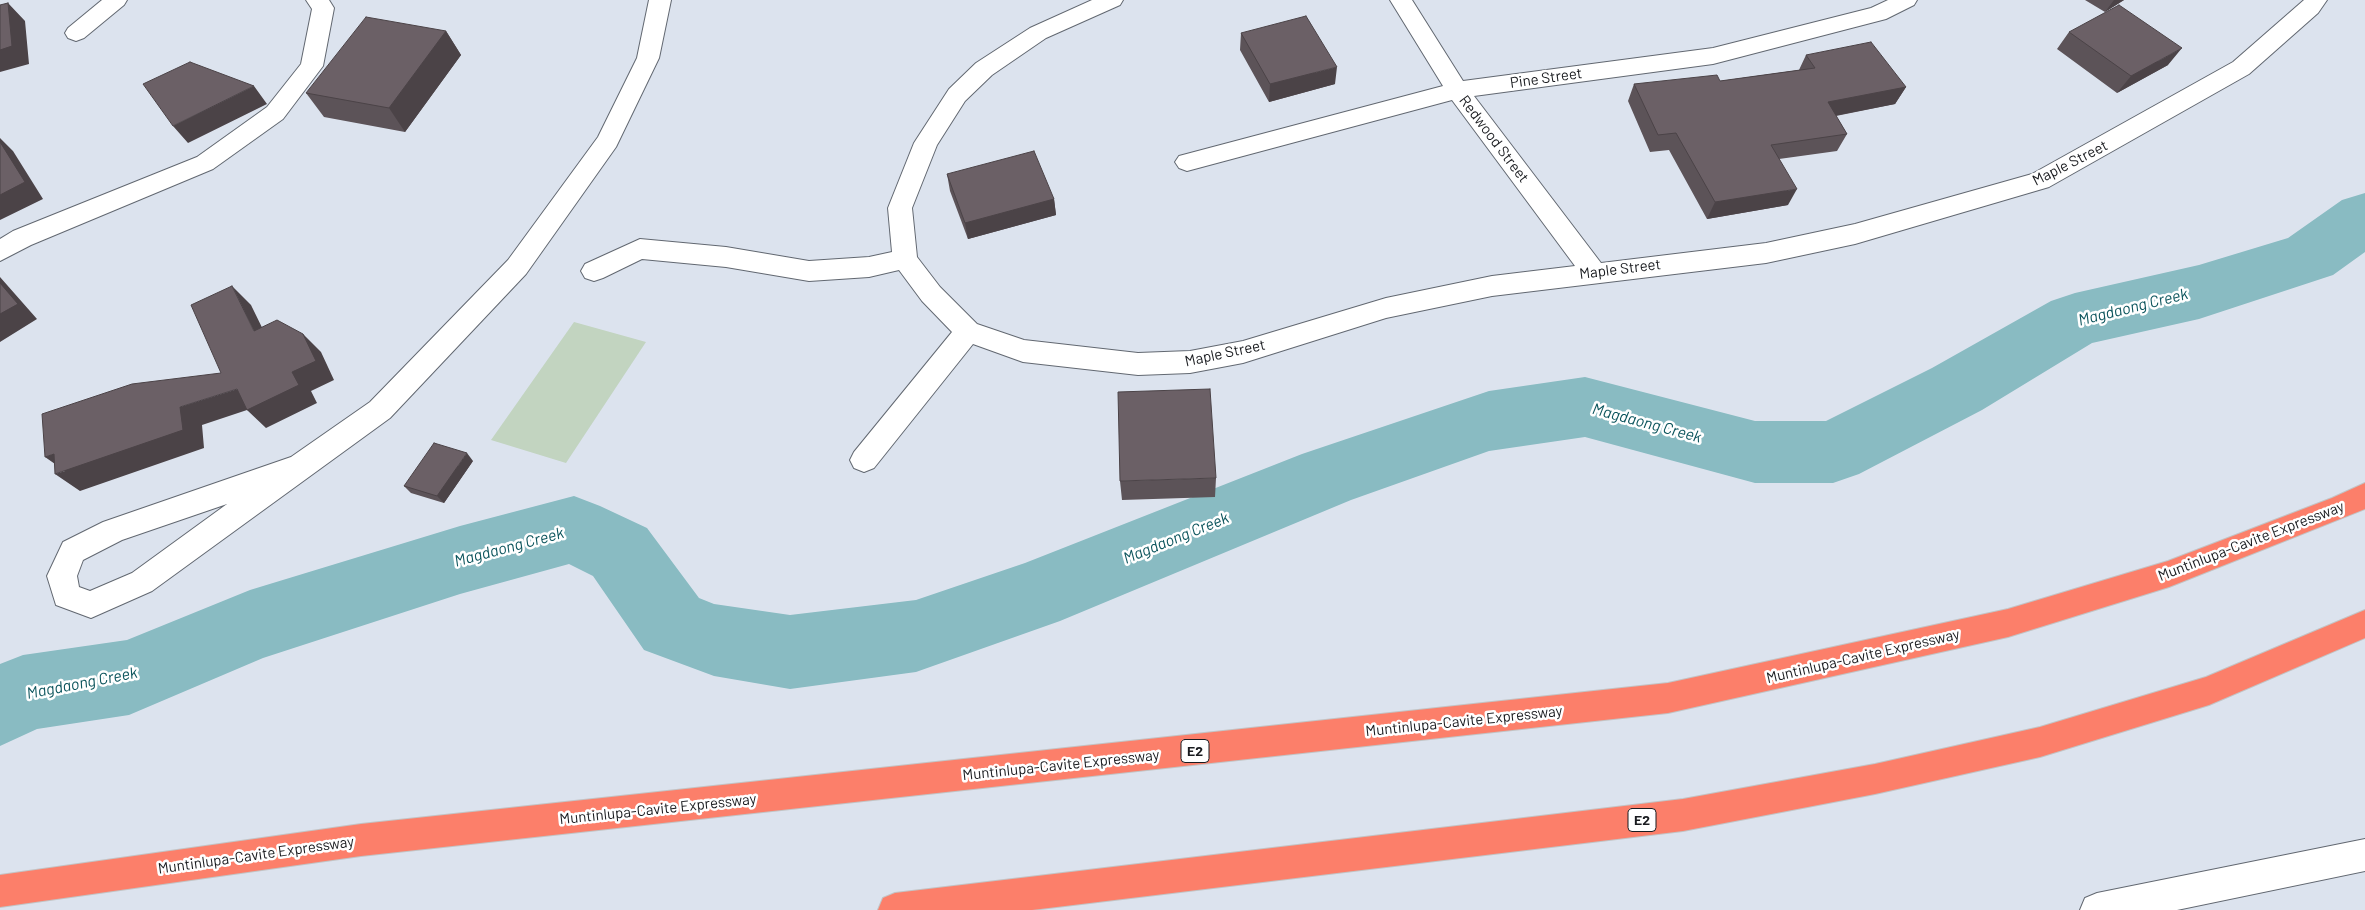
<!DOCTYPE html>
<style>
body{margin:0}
canvas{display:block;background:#dce3ee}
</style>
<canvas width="2365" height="910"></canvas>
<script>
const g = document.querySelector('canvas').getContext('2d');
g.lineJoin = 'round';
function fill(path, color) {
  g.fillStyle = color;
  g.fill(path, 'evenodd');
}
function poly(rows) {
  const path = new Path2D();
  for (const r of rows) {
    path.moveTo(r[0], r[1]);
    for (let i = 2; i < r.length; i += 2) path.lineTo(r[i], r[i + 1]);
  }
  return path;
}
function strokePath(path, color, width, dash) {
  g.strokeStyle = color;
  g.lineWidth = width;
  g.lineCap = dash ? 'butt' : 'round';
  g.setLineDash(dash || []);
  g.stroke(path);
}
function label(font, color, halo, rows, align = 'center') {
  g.font = font + ' Barlow,sans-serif';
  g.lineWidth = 5;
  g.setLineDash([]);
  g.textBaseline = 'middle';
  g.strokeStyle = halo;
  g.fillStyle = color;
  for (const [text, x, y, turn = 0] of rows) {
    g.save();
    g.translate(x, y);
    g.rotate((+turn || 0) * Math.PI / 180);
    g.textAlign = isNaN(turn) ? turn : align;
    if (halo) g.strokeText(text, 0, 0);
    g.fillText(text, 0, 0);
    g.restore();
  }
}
fill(poly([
 [574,322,646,342,566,463,491,440]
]), '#c2d4c0');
fill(poly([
 [2365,193,2365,252,2333,275,2199,319,2092,343,1982,410,1859,474,1833,483,1755,483,1585,437,1489,451,1351,500,1060,621,916,672,790,689,714,676,644,650,593,576,569,564,460,594,263,658,129,715,37,729,0,746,0,664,23,655,127,640,250,590,460,526,574,496,600,506,647,528,699,598,714,604,790,615,916,600,1025,563,1302,454,1489,391,1585,377,1755,421,1826,421,1932,368,2051,301,2075,293,2199,265,2288,238,2342,200,2365,193]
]), '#89bbc2');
const minor = poly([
 [102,0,127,0,124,5,84,38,76,41,68,38,65,33,68,28,102,0],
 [306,0,329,0,334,8,323,66,283,119,213,169,31,245,0,261,0,239,13,231,197,157,267,107,301,64,312,9,306,0],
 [649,0,671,0,659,58,616,147,526,274,390,418,152,591,91,618,56,605,47,576,63,542,103,522,291,457,370,402,508,260,598,137,637,58,649,0],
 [227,504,132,573,90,591,79,587,77,576,83,560,122,540,227,504],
 [1092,0,1123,0,1120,5,1046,38,992,75,965,101,937,145,912,208,917,257,940,287,977,324,1024,340,1138,353,1190,351,1243,341,1386,298,1492,276,1575,266,1452,100,1187,171,1179,168,1175,162,1179,156,1443,86,1390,0,1412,0,1463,81,1713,48,1871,8,1888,0,1917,0,1914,5,1886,19,1713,64,1474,96,1601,263,1766,243,1855,224,2032,174,2233,62,2304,0,2327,0,2318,13,2249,74,2049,187,1855,244,1766,263,1492,296,1386,318,1243,363,1190,373,1138,375,1023,362,973,344,874,468,864,472,854,468,850,460,854,452,952,332,922,301,899,270,869,277,809,281,726,267,642,259,603,278,594,281,585,278,581,271,585,264,640,239,726,247,809,261,869,257,892,252,888,208,914,143,949,89,976,63,1030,28,1092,0],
 [2365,839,2365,871,2177,910,2080,910,2085,898,2097,893,2365,839]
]);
const highway = poly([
 [2365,483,2365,509,2169,587,2008,637,1668,713,361,856,0,907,0,875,361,824,1668,683,2008,609,2168,561,2332,498,2365,483],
 [2365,610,2365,638,2209,705,2040,757,1875,794,1683,831,1032,910,878,910,883,898,895,893,1683,799,1875,764,2040,727,2206,677,2365,610]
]);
strokePath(minor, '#626871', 2);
strokePath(highway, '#c3c4c5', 2);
fill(minor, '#fff');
fill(highway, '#fc7f6a');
fill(poly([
 [2085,0,2124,0,2105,12],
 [446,31,461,55,405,132,324,117,306,93],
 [2069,32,2168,65,2117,93,2057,49],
 [1241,33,1335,84,1269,102,1240,50],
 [1806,55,1906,87,1895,104,1836,116,1847,134,1837,151,1779,159,1788,205,1707,219,1669,150,1650,152,1628,101,1634,84,1720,81,1799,70],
 [947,174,1054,199,1056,215,968,239,950,191],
 [473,461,444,503,411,493,404,486],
 [1216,478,1215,497,1122,500,1120,481]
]), '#5c5358');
fill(poly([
 [2114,0,2124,0,2105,12],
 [8,3,25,21,29,64,0,72,0,50],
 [446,31,461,55,405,132,389,108],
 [2182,48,2168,65,2117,93,2131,76],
 [1337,67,1335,84,1269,102,1270,84],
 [254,86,267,104,188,143,173,126],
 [1906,87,1895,104,1818,119,1828,102],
 [0,138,13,151,43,199,0,220],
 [1797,189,1788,205,1707,219,1715,202],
 [1054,199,1056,215,968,239,965,223],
 [0,277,37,319,0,342],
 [232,286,251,305,273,350,254,331],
 [303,334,321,352,334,380,311,391,317,403,266,428,247,410,202,425,204,448,80,491,55,474,65,471,45,457,180,407,292,372],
 [467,453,473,461,444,503,437,496]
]), '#4b4347');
const building = poly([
 [8,3,12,46,0,50,0,5,8,3],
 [2119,5,2182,48,2131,76,2069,32,2119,5],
 [1306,16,1337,67,1270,84,1241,33,1306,16],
 [366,17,446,31,389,108,306,93,366,17],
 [1871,42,1906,87,1828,102,1847,134,1771,145,1797,189,1715,202,1676,133,1658,135,1634,84,1717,75,1720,81,1815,68,1806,55,1871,42],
 [190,62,254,86,173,126,143,84,190,62],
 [0,142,25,182,0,195,0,142],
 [1034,151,1054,199,965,223,947,174,1034,151],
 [0,283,18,304,0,314,0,283],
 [232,286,254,331,277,320,303,334,316,361,292,372,299,385,247,410,237,389,180,407,183,430,55,474,54,454,45,457,42,414,132,384,221,373,191,305,232,286],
 [1210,389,1216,478,1120,481,1118,392,1210,389],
 [434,443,467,453,437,496,404,486,434,443]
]);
fill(building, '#6b6066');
strokePath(building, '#4b4347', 1);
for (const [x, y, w] of [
 [1195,751,28],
 [1642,820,28]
]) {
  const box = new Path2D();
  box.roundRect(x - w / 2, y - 11.5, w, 23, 4);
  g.fillStyle = '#fff';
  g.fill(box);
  strokePath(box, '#191b1f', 1);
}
label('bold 14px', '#191b1f', null, [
 ["E2",1195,751],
 ["E2",1642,820]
]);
label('15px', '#191b1f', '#fff', [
 ["Pine Street",1546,78,-8],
 ["Redwood Street",1494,139,53],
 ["Maple Street",2070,163,-27],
 ["Maple Street",1620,269,-7],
 ["Maple Street",1225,353,-12],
 ["Muntinlupa-Cavite Expressway",2251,541,-21],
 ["Muntinlupa-Cavite Expressway",1863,656,-13],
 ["Muntinlupa-Cavite Expressway",1464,721,-6],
 ["Muntinlupa-Cavite Expressway",1061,765,-6],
 ["Muntinlupa-Cavite Expressway",658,809,-6],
 ["Muntinlupa-Cavite Expressway",256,855,-8]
]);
label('italic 16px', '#0b545c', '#fff', [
 ["Magdaong Creek",2133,307,-14],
 ["Magdaong Creek",1647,423,15],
 ["Magdaong Creek",1176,538,-22],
 ["Magdaong Creek",509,547,-15],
 ["Magdaong Creek",82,683,-11]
]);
</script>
